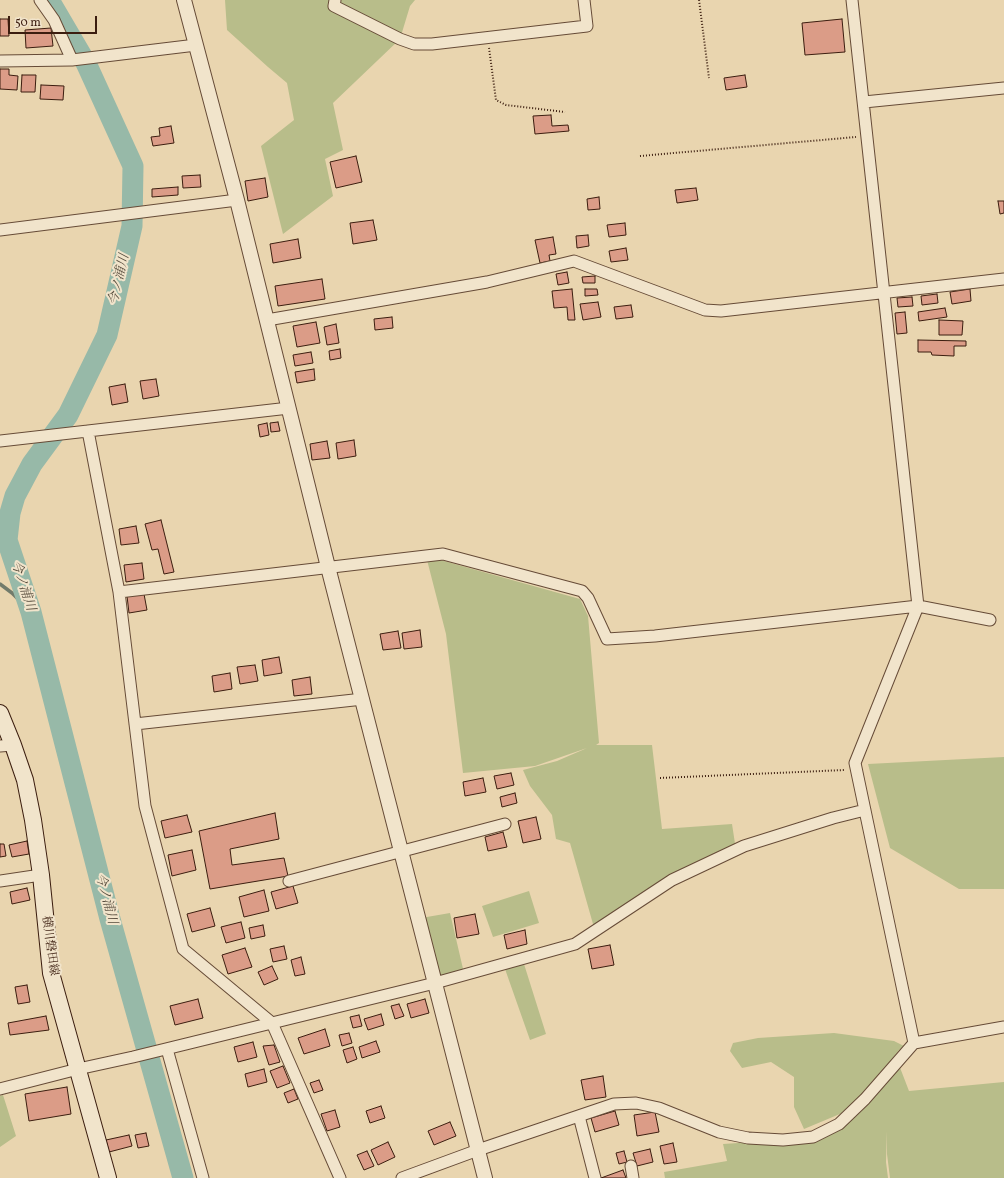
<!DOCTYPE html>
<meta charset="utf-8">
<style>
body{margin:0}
#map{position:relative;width:1004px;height:1178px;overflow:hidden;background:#e9d5af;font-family:Vollkorn,serif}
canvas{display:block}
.scale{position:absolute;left:8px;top:16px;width:89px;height:18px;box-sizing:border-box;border:2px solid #3b1d0f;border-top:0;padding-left:5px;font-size:12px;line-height:14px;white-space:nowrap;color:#3b1d0f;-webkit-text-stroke:3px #f1e4cb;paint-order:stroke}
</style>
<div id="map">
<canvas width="1004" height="1178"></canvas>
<div class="scale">50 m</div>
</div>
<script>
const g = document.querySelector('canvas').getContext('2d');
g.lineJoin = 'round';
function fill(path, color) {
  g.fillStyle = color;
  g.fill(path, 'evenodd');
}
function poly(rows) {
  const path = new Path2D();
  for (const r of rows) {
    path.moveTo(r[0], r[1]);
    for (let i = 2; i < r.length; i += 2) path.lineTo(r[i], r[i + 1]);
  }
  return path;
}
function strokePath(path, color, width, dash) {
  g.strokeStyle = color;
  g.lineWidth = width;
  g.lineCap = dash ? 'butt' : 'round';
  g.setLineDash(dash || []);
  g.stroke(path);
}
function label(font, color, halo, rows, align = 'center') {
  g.font = font + ' Vollkorn,"Noto Serif JP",serif';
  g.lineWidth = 4;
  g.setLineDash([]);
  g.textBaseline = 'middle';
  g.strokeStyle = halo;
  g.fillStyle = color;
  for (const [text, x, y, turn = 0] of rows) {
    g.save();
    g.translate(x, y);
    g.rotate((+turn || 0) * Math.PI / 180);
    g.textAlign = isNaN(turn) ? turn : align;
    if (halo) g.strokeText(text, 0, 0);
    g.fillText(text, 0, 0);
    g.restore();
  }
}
fill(poly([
 [225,0,415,0,410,6,400,39,333,103,343,150,325,159,333,196,283,234,261,146,294,120,287,83,268,67,227,30],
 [426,556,580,599,588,616,599,743,596,745,652,745,662,829,732,824,736,850,636,901,595,931,570,843,556,839,552,815,530,786,523,770,557,761,587,748,535,766,463,773,446,634],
 [1004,757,1004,889,959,889,890,848,868,764],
 [529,891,539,923,493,937,482,906],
 [450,913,464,973,437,980,421,918],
 [524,964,546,1034,530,1040,505,969],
 [834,1033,894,1041,906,1047,899,1050,864,1097,899,1065,909,1091,1004,1082,1004,1178,890,1178,887,1154,887,1131,886,1162,888,1178,665,1178,664,1172,727,1161,723,1144,783,1140,828,1129,847,1111,804,1129,794,1107,794,1077,771,1062,742,1068,730,1051,733,1043,758,1038],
 [3,1095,16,1136,0,1147,0,1096]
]), '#b8bd8a');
strokePath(poly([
 [0,584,12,593,31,612]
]), '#727b6b', 3.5);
strokePath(poly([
 [49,0,86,63,133,166,132,226,107,335,68,415,32,464,15,496,10,513,7,540,31,612,110,919,183,1178]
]), '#97b9a8', 21);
const building = poly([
 [0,19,8,19,9,36,0,36,0,19],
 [842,19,845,52,805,55,802,23,842,19],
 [51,28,53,46,26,48,25,30,51,28],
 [0,69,9,69,9,75,18,76,17,90,0,89,0,69],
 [22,75,36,75,35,92,21,92,22,75],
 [745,75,747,87,726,90,724,78,745,75],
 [41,85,64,86,63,100,40,99,41,85],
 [551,115,552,126,568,125,569,131,535,134,533,116,551,115],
 [171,126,174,143,153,146,151,137,160,136,159,128,171,126],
 [356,156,362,182,336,188,330,162,356,156],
 [200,175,201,187,183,188,182,176,200,175],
 [265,178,268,197,248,201,245,181,265,178],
 [178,187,178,195,152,197,152,189,178,187],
 [696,188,698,200,677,203,675,190,696,188],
 [599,197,600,209,588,210,587,199,599,197],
 [998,201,1004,201,1004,213,1000,214,998,201],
 [373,220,377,240,353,244,350,223,373,220],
 [625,223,626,235,609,237,607,225,625,223],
 [588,235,589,246,577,248,576,236,588,235],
 [553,237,556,254,549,255,550,261,540,263,535,240,553,237],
 [298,239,301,258,273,263,270,244,298,239],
 [626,248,628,260,611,262,609,251,626,248],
 [567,272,569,283,558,285,556,274,567,272],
 [595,276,595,283,583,283,582,277,595,276],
 [322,279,325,299,278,306,275,286,322,279],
 [572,289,575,320,568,320,567,307,554,308,552,291,572,289],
 [585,289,597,289,598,295,585,296,585,289],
 [970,289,971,301,952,304,950,292,970,289],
 [937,294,938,303,922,305,921,296,937,294],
 [912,297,913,306,898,307,897,298,912,297],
 [598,302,601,317,583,320,580,304,598,302],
 [631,305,633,317,616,319,614,307,631,305],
 [945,308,947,317,919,321,918,312,945,308],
 [905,312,907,333,897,334,895,313,905,312],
 [392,317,393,328,375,330,374,319,392,317],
 [939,320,963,321,962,335,939,335,939,320],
 [316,322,320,343,297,347,293,326,316,322],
 [336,324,339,343,327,345,324,327,336,324],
 [918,340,966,341,966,346,954,346,954,356,932,355,931,352,918,352,918,340],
 [340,349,341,358,330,360,329,351,340,349],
 [311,352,313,363,295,366,293,355,311,352],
 [314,369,315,380,297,383,295,372,314,369],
 [156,379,159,396,143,399,140,381,156,379],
 [125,384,128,402,112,405,109,387,125,384],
 [278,422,280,431,271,432,270,423,278,422],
 [267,423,269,435,260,437,258,425,267,423],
 [354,440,356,456,338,459,336,443,354,440],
 [327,441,330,458,312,460,310,444,327,441],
 [161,520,174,572,164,574,158,549,152,550,145,524,161,520],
 [136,526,139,543,121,545,119,529,136,526],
 [142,563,144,579,126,582,124,565,142,563],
 [144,594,147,610,129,613,127,596,144,594],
 [420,630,422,647,404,649,402,633,420,630],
 [398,631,401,648,383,650,380,634,398,631],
 [279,657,282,673,264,676,262,660,279,657],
 [255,665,258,681,240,684,237,667,255,665],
 [230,673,232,689,214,692,212,676,230,673],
 [310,677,312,694,294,696,292,680,310,677],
 [511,773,514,785,497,789,494,776,511,773],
 [483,778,486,792,465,796,463,782,483,778],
 [515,793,517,803,502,807,500,797,515,793],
 [275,813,279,839,230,849,232,865,284,858,288,876,210,889,199,831,275,813],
 [187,815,192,832,165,838,161,821,187,815],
 [536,817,541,839,523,843,518,821,536,817],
 [503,832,507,847,488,851,485,837,503,832],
 [27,841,29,854,12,857,9,845,27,841],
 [0,844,4,844,6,856,0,857,0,844],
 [192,850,196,870,172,876,168,855,192,850],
 [293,886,298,903,276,909,271,892,293,886],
 [27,888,30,900,12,904,10,892,27,888],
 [264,890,269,911,244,917,239,897,264,890],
 [210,908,215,926,192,932,187,914,210,908],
 [475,914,479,934,457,938,454,918,475,914],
 [241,922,245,938,226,943,221,927,241,922],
 [263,925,265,936,251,939,249,928,263,925],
 [525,930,527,944,507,949,504,935,525,930],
 [610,945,614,965,592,969,588,949,610,945],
 [284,946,287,959,273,962,270,949,284,946],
 [245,948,252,967,228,974,222,955,245,948],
 [301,957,305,974,295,976,291,960,301,957],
 [272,966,278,979,264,985,258,972,272,966],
 [27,985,30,1002,18,1004,15,987,27,985],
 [198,999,203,1018,175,1025,170,1006,198,999],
 [425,999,429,1013,411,1018,407,1004,425,999],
 [399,1004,404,1016,395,1019,391,1006,399,1004],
 [381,1014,384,1025,368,1030,364,1019,381,1014],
 [359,1015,362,1026,353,1028,350,1017,359,1015],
 [46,1016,49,1030,10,1035,8,1023,46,1016],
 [325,1029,330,1046,304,1054,298,1038,325,1029],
 [349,1033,352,1043,342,1046,339,1035,349,1033],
 [376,1041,380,1052,362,1058,359,1047,376,1041],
 [253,1042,257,1057,238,1062,234,1047,253,1042],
 [274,1045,280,1062,269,1065,263,1046,274,1045],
 [353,1047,357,1059,347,1063,343,1050,353,1047],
 [283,1066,290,1083,277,1088,270,1071,283,1066],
 [264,1069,267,1082,248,1087,245,1074,264,1069],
 [603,1076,606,1097,585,1100,581,1080,603,1076],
 [319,1080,323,1090,314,1093,310,1083,319,1080],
 [67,1087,71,1114,29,1121,25,1094,67,1087],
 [294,1089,298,1099,288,1103,284,1093,294,1089],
 [381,1106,385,1118,370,1123,366,1111,381,1106],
 [335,1110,340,1127,327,1131,321,1114,335,1110],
 [615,1111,619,1125,595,1132,591,1118,615,1111],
 [655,1112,659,1132,637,1136,634,1115,655,1112],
 [450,1122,456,1136,434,1145,428,1131,450,1122],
 [146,1133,149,1146,138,1148,135,1135,146,1133],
 [129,1135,132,1146,109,1152,106,1140,129,1135],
 [388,1142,395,1157,378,1165,371,1150,388,1142],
 [673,1143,677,1162,664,1164,660,1146,673,1143],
 [650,1149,653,1162,637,1166,633,1153,650,1149],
 [367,1151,374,1166,364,1170,357,1155,367,1151],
 [624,1151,627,1162,619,1164,616,1153,624,1151],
 [623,1170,626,1178,601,1178,623,1170]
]);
fill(building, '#db9c87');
strokePath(building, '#3b1d0f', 1);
const minor = poly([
 [40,0,54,20,72,60],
 [335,0,334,6,400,39,414,44,432,44,587,26,584,0],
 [852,0,918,606,855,763,914,1043],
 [0,61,72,60,196,45],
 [864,102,1004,88],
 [0,230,237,200],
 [267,320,487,282,574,261,705,310,721,311,1004,279],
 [88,431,119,592,145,806,183,949,272,1023,340,1178],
 [0,441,289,408],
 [119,592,443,554,582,591,588,598,607,639,655,636,918,606,990,620],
 [135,724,363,699],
 [0,746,13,745],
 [0,881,41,875],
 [289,881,505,824],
 [167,1049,203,1178],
 [0,1089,78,1069,133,1057,435,983,575,944,672,880,744,846,833,818,865,810],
 [579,1116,595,1178],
 [631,1166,633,1178],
 [402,1178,478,1150,614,1104,636,1103,659,1108,719,1132,748,1138,783,1140,813,1137,839,1124,865,1099,914,1043,1004,1027]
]);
const tertiary = poly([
 [184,0,237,200,328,567,485,1178]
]);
const secondary = poly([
 [0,713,13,745,25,780,33,820,41,875,51,973,108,1178]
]);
strokePath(minor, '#664b37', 13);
strokePath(tertiary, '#664b37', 16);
strokePath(secondary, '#3b1d0f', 18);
strokePath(poly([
 [699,0,709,78],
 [489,48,496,100,506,105,565,112],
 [640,156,856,137],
 [660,778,845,770]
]), '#3b1d0f', 2, [1, 2]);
strokePath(minor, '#f1e4cb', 11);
strokePath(tertiary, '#f1e4cb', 14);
strokePath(secondary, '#f1e4cb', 16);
label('12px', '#3b1d0f', '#f1e4cb', [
 ["横川磐田線",49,946,82]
]);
label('italic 13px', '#574c3d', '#f1e4cb', [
 ["今ノ浦川",120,280,-77],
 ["今ノ浦川",22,586,72],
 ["今ノ浦川",105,899,75]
]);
</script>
